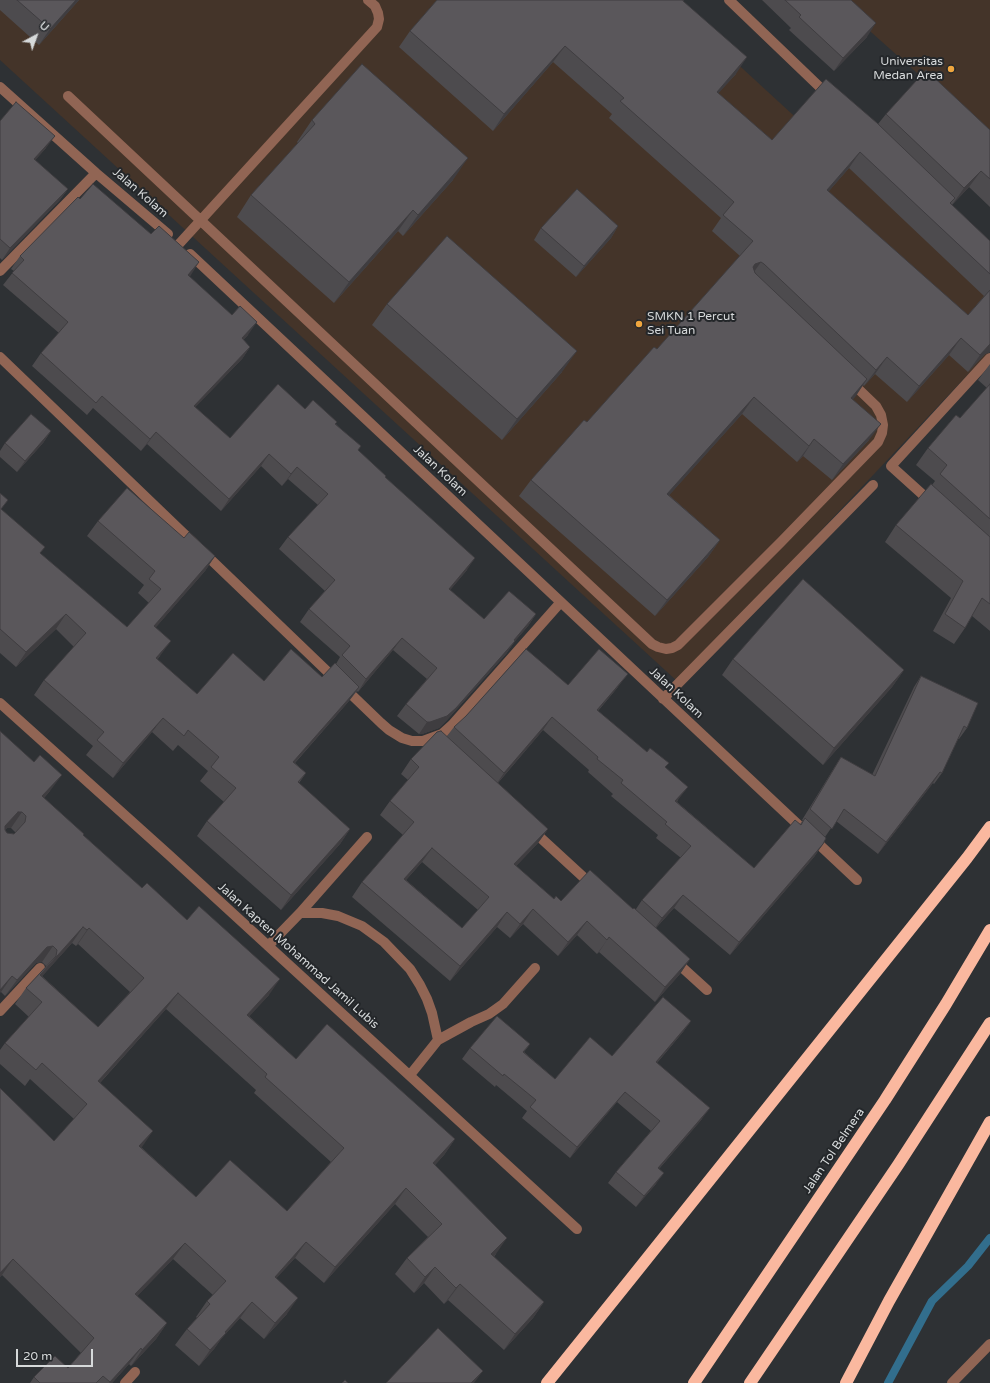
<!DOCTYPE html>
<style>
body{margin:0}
#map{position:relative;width:990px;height:1383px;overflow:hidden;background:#2e3134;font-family:"Varela Round",sans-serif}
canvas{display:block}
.north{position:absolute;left:16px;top:16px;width:40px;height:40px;-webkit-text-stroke:3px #24272a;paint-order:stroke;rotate:41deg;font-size:11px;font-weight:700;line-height:16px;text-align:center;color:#d6d9da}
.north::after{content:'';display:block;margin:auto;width:14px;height:18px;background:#d6d9da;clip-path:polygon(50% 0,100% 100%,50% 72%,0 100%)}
.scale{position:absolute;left:16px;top:1349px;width:77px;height:18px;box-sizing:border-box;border:2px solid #d6d9da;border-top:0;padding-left:5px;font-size:12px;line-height:14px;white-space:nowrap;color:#d6d9da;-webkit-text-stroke:3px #24272a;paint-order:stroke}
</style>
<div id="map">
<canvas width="990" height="1383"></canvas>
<div class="north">U</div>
<div class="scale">20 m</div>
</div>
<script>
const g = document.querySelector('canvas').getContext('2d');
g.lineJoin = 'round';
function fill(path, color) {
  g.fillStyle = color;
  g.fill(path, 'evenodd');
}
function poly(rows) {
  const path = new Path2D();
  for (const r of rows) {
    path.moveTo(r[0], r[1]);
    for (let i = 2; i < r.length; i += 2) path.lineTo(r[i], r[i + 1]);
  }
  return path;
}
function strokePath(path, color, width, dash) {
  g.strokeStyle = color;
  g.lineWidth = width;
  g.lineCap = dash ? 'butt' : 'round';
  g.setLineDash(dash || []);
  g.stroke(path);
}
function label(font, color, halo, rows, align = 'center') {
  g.font = font + ' "Varela Round",sans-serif';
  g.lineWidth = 4;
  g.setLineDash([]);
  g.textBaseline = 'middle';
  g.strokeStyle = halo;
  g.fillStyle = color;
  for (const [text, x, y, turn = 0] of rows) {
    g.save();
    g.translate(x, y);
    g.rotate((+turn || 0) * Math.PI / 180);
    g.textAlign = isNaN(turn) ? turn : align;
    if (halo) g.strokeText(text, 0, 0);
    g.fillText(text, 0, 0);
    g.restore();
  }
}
fill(poly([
 [0,0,668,0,990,296,990,351,678,682,0,60],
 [835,0,990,0,990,138]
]), '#443429');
strokePath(poly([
 [888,1383,932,1301,968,1266,990,1238]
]), '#326e8d', 8);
strokePath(poly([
 [729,0,828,95],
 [0,87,96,173,168,234],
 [68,96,652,644,658,647,666,649,672,648,678,645,781,542,878,442,882,433,883,425,881,415,876,406,850,381],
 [179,244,377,27,379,19,378,13,375,6,368,0],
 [190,254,857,880],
 [0,271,96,173],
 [0,357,381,723,389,730,402,738,412,741,423,741,442,734,452,725,560,603],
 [932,503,891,466,990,358],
 [663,699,873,485],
 [0,703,169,855,577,1229],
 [531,829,593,886],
 [300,913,322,913,338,916,362,926,384,942,410,969,420,985,427,999,432,1013,438,1040],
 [268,946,300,913,367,837],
 [674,960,707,990],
 [0,1011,40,968],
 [410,1075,438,1040,471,1022,489,1014,503,1004,535,968],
 [125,1383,135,1372],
 [952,1383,990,1344]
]), '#916554', 10);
strokePath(poly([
 [547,1383,633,1276,967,858,990,827],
 [694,1383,885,1100,946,1004,990,930],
 [750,1383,898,1165,990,1023],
 [846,1383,889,1301,990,1122]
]), '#fab89f', 12);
fill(poly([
 [0,0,79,0,39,45,0,10],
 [437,0,684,0,683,1,736,74,718,93,772,140,878,124,886,114,990,130,990,207,969,187,952,205,951,204,990,241,990,352,985,354,968,372,949,355,907,402,875,374,864,386,863,385,852,400,869,440,832,480,803,456,797,462,742,414,669,495,720,540,708,557,655,616,519,496,531,480,587,422,657,349,740,256,712,231,721,218,609,118,612,114,553,62,493,131,399,47,410,31],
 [849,168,984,296,968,315,828,192],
 [762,0,851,0,867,37,834,71,789,30,791,28],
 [312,120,453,180,403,236,398,231,334,303,237,217,251,195,298,143,297,142],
 [0,121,46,148,35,160,68,189,59,201,2,260,0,258],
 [80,199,191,275,189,276,248,335,243,340,250,347,242,359,195,407,230,438,305,409,336,424,358,450,385,477,467,570,450,590,484,619,536,614,528,626,515,641,506,654,447,720,439,728,422,734,419,734,397,716,406,704,427,679,393,650,358,692,357,691,349,701,295,763,306,773,299,783,350,829,340,844,281,910,197,836,207,821,224,802,200,781,208,771,178,745,173,751,152,732,113,778,86,755,93,746,34,695,44,680,74,647,56,629,16,667,0,653,0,493,2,510,40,554,127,627,149,603,138,593,144,585,87,536,98,521,184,538,215,556,205,571,155,628,160,656,157,660,197,694,264,681,322,677,336,664,340,657,300,622,309,609,325,591,279,549,288,537,318,505,288,479,282,486,261,466,221,511,147,444,141,451,93,408,87,415,32,366,41,353,59,333,3,285,14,271,11,269,20,256],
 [618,226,611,238,576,277,534,240,541,228],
 [387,304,562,372,502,440,372,325],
 [990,364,990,631,972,616,965,628,954,644,933,631,951,598,885,542,896,525,932,485,935,481,916,465,928,448,960,418,987,388,978,380],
 [51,431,43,443,17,472,0,457,0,451,5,443],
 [733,659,904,670,892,687,823,765,722,675],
 [921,676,967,728,959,739,958,739,942,773,934,784,933,783,878,854,836,821,825,837,823,844,814,857,730,955,674,908,656,928,690,959,680,974,655,1002,599,952,597,954,577,935,558,956,523,924,510,938,497,927,450,981,352,897,362,882,403,835,380,815,390,801,408,780,401,774,411,759,447,736,454,727,568,685,618,687,598,711,647,752,669,763,665,767,678,800,677,802,754,868,800,824,803,820,802,820,834,768,841,757,872,775,914,687],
 [543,730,589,770,588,772,613,794,611,796,658,835,656,838,681,858,642,900,636,909,561,901,554,899,516,866,538,843,548,829,498,783],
 [422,862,478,910,462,928,406,880],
 [0,731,50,791,44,798,83,835,142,888,269,995,249,1016,296,1059,455,1139,444,1155,435,1165,496,1254,494,1257,544,1302,533,1318,504,1350,448,1300,444,1304,424,1283,414,1293,395,1274,407,1258,428,1237,395,1204,324,1283,295,1258,276,1278,287,1314,264,1339,240,1318,221,1339,214,1349,199,1366,175,1345,187,1329,197,1318,196,1317,207,1301,213,1295,173,1259,137,1296,167,1323,156,1339,131,1366,129,1364,112,1383,30,1383,34,1377,68,1368,81,1353,2,1275,0,1277,0,1088,54,1141,74,1119,30,1079,25,1086,0,1064,0,1050,5,1043,29,1017,15,1004,26,988,46,967,46,966,42,962,36,963,5,996,1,992],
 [7,828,11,828,15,832,15,833,14,834,7,833,5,830],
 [72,943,76,946,78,944,130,992,98,1027,42,976],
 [166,1009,256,1090,254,1093,331,1162,287,1211,196,1197,141,1147,100,1083],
 [691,1021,683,1032,657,1063,702,1119,659,1169,656,1184,636,1207,608,1183,616,1172,651,1131,617,1102,570,1158,522,1118,527,1111,496,1085,495,1087,462,1059,470,1048,530,1044,524,1052,555,1079,612,1056]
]), '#4d4b4e');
fill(poly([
 [76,0,79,0,39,45,50,29],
 [876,23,867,37,834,71,843,58],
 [565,46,553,62,493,131,504,114],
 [747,57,736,74,705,108,717,92],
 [55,136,46,148,26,171,34,159],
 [860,152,849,168,815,207,827,190],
 [468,158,453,180,403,236,418,215],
 [981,171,969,187,952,205,964,188],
 [68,189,59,201,2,260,10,248],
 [413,210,398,231,334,303,349,282],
 [618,226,611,238,576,277,584,266],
 [199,262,191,275,179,288,188,275],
 [761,262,749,279,744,280,755,264],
 [257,322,248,335,233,350,242,338],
 [961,338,949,355,907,402,919,386],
 [990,344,990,352,985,354,968,372,980,355],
 [250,347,242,359,185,418,194,406],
 [577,351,562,372,502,440,517,419],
 [887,357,875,374,864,386,876,370],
 [867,379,856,396,839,415,851,398],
 [754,397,742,414,656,510,667,494],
 [881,424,869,440,832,480,843,464],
 [51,431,43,443,17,472,25,461],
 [156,432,147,444,141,451,150,439],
 [814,439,803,456,797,462,809,446],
 [269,454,261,466,221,511,229,499],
 [297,467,288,479,282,486,291,474],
 [720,540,708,557,655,616,667,600],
 [215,556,205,571,144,641,154,626],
 [475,558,467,570,440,602,449,589],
 [66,614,56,629,16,667,26,652],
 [536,614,528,626,508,649,515,641,506,654,447,720,439,728,422,734,419,734,427,722,514,640],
 [402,638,393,650,358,692,366,679],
 [171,641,160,656,145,673,156,658],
 [904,670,892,687,823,765,834,748],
 [628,674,618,687,587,723,597,710],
 [359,687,349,701,283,776,293,762],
 [552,717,543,730,495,786,504,773],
 [163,718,152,732,113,778,123,763],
 [940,772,933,783,878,854,886,842],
 [62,775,50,791,31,812,42,796],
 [688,787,678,800,666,814,675,801],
 [18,812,22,812,11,828,7,828,0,835,5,826],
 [350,829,340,844,281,910,291,895],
 [548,829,538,843,504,879,514,864],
 [823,844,814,857,730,955,739,942],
 [432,848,422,862,394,893,404,879],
 [683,895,674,908,653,931,662,918],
 [533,909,523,924,510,938,520,924],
 [507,912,497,927,450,981,460,966],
 [587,921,577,935,558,956,568,942],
 [83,927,72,943,29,991,40,975],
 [89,928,78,944,76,946,87,930],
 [609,937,599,952,597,954,607,940],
 [53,946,42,962,36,963,5,996,17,980,47,947],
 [690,959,680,974,655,1002,665,987],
 [12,976,1,992,0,993,0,990],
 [280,979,269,995,236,1031,247,1015],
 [178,993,166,1009,87,1097,98,1081],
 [691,1021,683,1032,648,1073,656,1062],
 [625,1092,617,1102,570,1158,577,1147],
 [710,1108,702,1119,650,1179,658,1168],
 [153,1131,142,1147,128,1162,139,1146],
 [455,1139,444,1155,422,1179,433,1163],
 [664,1173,656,1184,636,1207,644,1196],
 [406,1188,395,1204,324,1283,335,1267],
 [507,1238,496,1254,480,1270,491,1254],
 [306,1242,295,1258,263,1293,275,1277],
 [185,1243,173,1259,124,1310,135,1294],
 [13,1259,2,1275,0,1277,0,1273],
 [435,1267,424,1283,414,1293,425,1277],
 [460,1284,448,1300,444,1304,456,1288],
 [298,1298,287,1314,264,1339,275,1323],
 [252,1302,240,1318,221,1339,214,1349,199,1366,210,1350,225,1332],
 [544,1302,533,1318,504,1350,515,1334],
 [167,1323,156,1339,131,1366,142,1350],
 [141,1348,129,1364,112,1383,109,1383],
 [483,1371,474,1383,471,1383]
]), '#3f3d40');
const building = poly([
 [17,0,76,0,50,29,17,0],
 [437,0,683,0,683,1,747,57,717,92,772,140,826,79,877,123,955,198,950,203,990,241,990,274,860,152,827,190,968,315,990,290,990,344,980,355,961,338,919,386,887,357,876,370,764,264,761,262,755,264,753,267,755,273,867,379,851,398,881,424,843,464,814,439,809,446,754,397,667,494,720,540,667,600,531,480,584,420,587,422,654,347,657,349,753,241,723,215,734,202,620,101,624,98,565,46,504,114,410,31,437,0],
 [785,0,851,0,876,23,843,58,799,17,801,15,785,0],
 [362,64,468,158,418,215,413,210,349,282,251,195,315,124,312,120,362,64],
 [926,70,990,130,990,179,981,171,964,188,886,114,926,70],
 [16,102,55,136,34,159,68,189,10,248,0,239,0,121,16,102],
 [93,184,151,234,159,226,199,262,188,275,232,315,240,306,257,322,242,338,250,347,194,406,230,438,278,384,305,409,313,400,337,422,335,424,361,446,358,450,386,476,385,477,475,558,449,589,484,619,509,591,536,614,514,640,515,641,456,708,447,716,430,722,427,722,406,704,437,668,402,638,366,679,342,655,350,646,309,609,335,580,288,537,328,494,297,467,291,474,269,454,229,499,156,432,150,439,102,396,96,403,41,353,68,322,12,273,24,260,20,256,78,197,80,199,93,184],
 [577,189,618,226,584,266,541,228,577,189],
 [447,236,577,351,517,419,387,304,447,236],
 [990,384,990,519,940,474,947,465,928,448,956,415,960,418,990,384],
 [31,414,51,431,25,461,5,443,31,414],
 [931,484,990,537,990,604,982,598,965,628,945,614,963,581,896,525,931,484],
 [127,488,184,538,189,532,215,556,154,626,171,641,156,658,197,694,233,653,264,681,291,649,322,677,335,663,359,687,293,762,306,773,298,782,350,829,291,895,207,821,236,788,211,767,219,757,188,730,184,736,163,718,123,763,97,740,104,732,44,680,86,633,66,614,26,652,0,629,0,493,8,500,1,509,45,547,40,553,127,627,161,589,149,579,155,571,98,521,127,488],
 [803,579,904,670,834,748,733,659,803,579],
 [526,649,568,685,599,649,628,674,597,710,647,752,650,748,669,763,665,767,688,787,675,801,754,868,795,820,801,825,805,818,826,838,823,844,739,942,683,895,662,918,642,900,691,846,665,824,667,822,621,783,623,780,597,759,598,757,552,717,504,773,454,727,466,716,526,649],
 [921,676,978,703,967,728,964,726,942,773,940,772,886,842,844,809,832,829,810,809,841,757,875,776,921,676],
 [0,731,34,762,40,755,62,775,42,796,84,834,83,835,142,888,147,883,187,920,199,906,280,979,247,1015,296,1059,327,1024,455,1139,433,1163,507,1238,491,1254,544,1302,515,1334,460,1284,456,1288,435,1267,425,1277,407,1258,442,1224,406,1188,335,1267,306,1242,275,1277,298,1298,275,1323,252,1302,225,1332,226,1333,210,1350,187,1329,210,1304,207,1301,226,1281,185,1243,135,1294,167,1323,142,1350,141,1348,110,1382,103,1376,96,1383,40,1383,34,1377,55,1356,68,1368,94,1338,13,1259,0,1273,0,1088,54,1141,87,1104,42,1063,36,1070,5,1043,42,1002,26,988,56,956,57,950,53,946,47,947,17,980,12,976,0,990,0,731],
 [18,812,22,812,26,816,25,822,14,834,7,833,5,830,5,826,18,812],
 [83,927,87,930,89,928,144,978,98,1027,40,975,83,927],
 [178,993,267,1074,265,1077,344,1148,287,1211,230,1160,196,1197,139,1146,153,1131,98,1081,178,993],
 [441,731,548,829,514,864,554,899,556,896,561,901,590,870,633,909,634,908,690,959,665,987,609,937,607,940,587,921,568,942,533,909,520,924,507,912,460,966,362,882,414,822,390,801,419,767,411,759,437,732,441,731],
 [432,848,489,897,462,928,404,879,432,848],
 [663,997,691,1021,656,1062,710,1108,658,1168,664,1173,644,1196,616,1172,660,1121,625,1092,577,1147,530,1107,536,1100,504,1074,503,1076,470,1048,497,1016,530,1044,523,1052,555,1079,590,1037,612,1056,663,997],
 [438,1328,483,1371,471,1383,386,1383,438,1328],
 [345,1380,348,1383,342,1383,345,1380]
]);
fill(building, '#5a575b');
strokePath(building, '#3f3d40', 1);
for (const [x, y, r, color] of [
 [951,69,4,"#f0a63e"],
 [639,324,4,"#f0a63e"]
]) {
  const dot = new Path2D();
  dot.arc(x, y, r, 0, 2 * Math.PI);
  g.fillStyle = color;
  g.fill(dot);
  strokePath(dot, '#24272a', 1.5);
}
label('12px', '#d6d9da', '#24272a', [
 ["Universitas",943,62],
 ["Medan Area",943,76],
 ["SMKN 1 Percut",647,317,"left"],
 ["Sei Tuan",647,331,"left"]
], 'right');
label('12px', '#d6d9da', '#24272a', [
 ["Jalan Kolam",140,193,41],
 ["Jalan Kolam",440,471,43],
 ["Jalan Kolam",676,693,43],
 ["Jalan Kapten Mohammad Jamil Lubis",298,956,42],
 ["Jalan Tol Belmera",834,1151,-56]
]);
</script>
